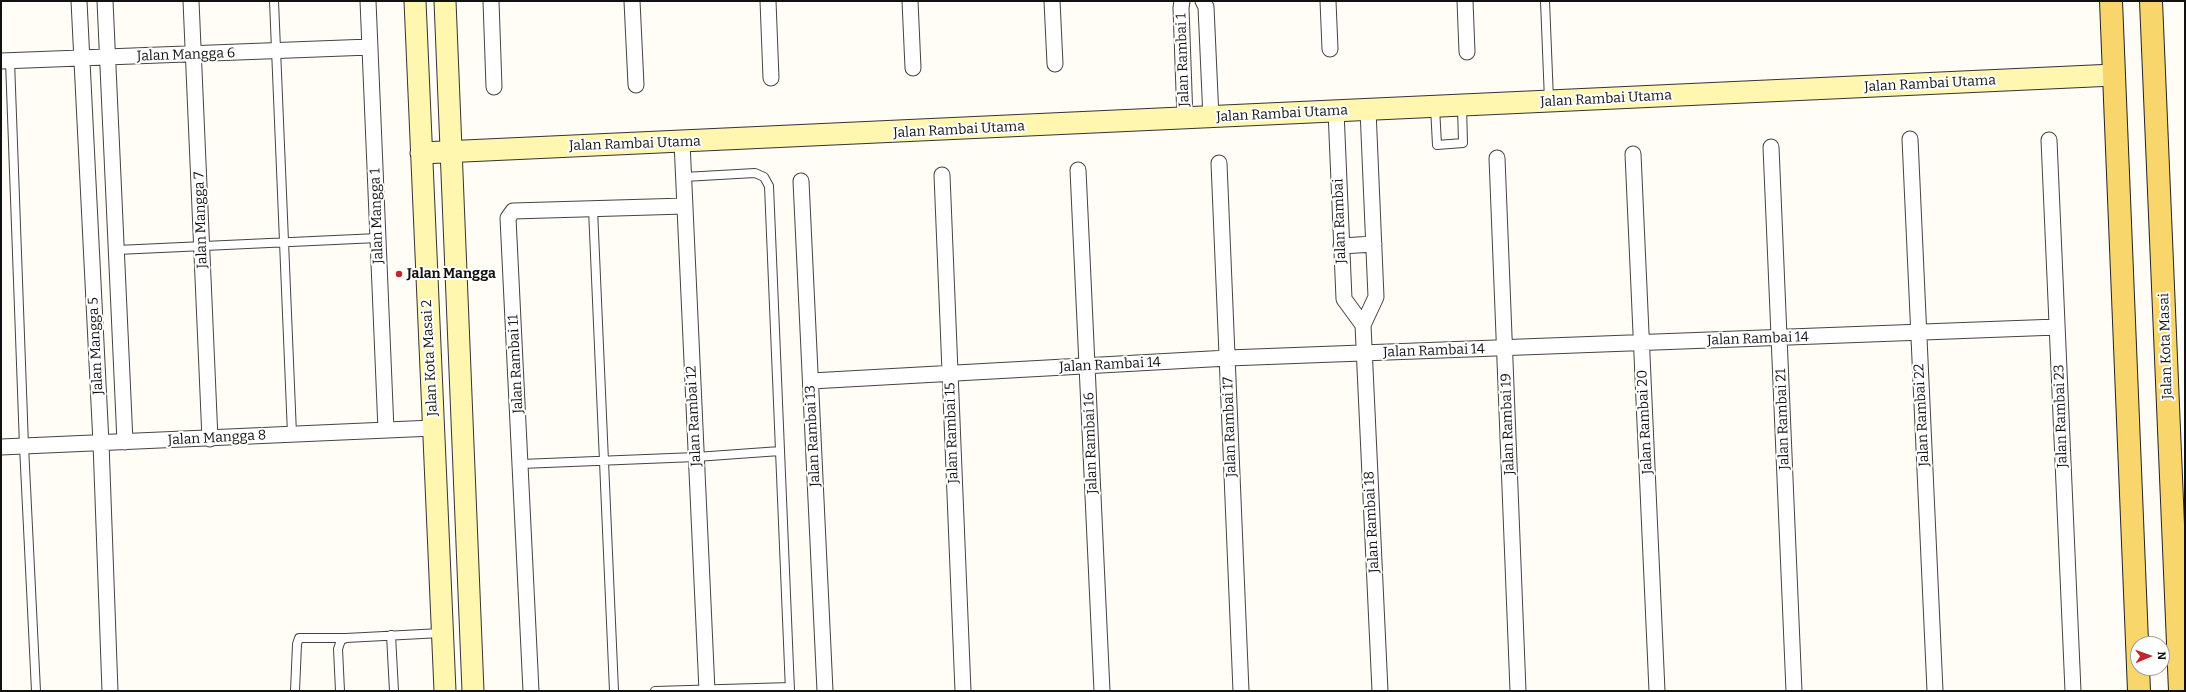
<!DOCTYPE html>
<style>
body{margin:0}
#map{position:relative;width:2186px;height:692px;overflow:hidden;background:#fffdf5;font-family:Bitter,serif}
canvas{display:block}
.frame{position:absolute;inset:0;border:2px solid #111;pointer-events:none}
.north{position:absolute;left:2130px;top:636px;width:40px;height:40px;box-sizing:border-box;background:#fff;border:1px solid #a0a0a0;border-radius:50%;rotate:88deg;font-size:11px;font-weight:700;line-height:16px;text-align:center;color:#111}
.north::after{content:'';display:block;margin:auto;width:14px;height:18px;background:#c4262e;clip-path:polygon(50% 0,100% 100%,50% 72%,0 100%)}
</style>
<div id="map">
<canvas width="2186" height="692"></canvas>
<div class="frame"></div>
<div class="north">N</div>
</div>
<script>
const g = document.querySelector('canvas').getContext('2d');
g.lineJoin = 'round';
function poly(rows) {
  const path = new Path2D();
  for (const r of rows) {
    path.moveTo(r[0], r[1]);
    for (let i = 2; i < r.length; i += 2) path.lineTo(r[i], r[i + 1]);
  }
  return path;
}
function strokePath(path, color, width, dash) {
  g.strokeStyle = color;
  g.lineWidth = width;
  g.lineCap = dash ? 'butt' : 'round';
  g.setLineDash(dash || []);
  g.stroke(path);
}
function label(font, color, halo, rows, align = 'center') {
  g.font = font + ' Bitter,serif';
  g.lineWidth = 4;
  g.setLineDash([]);
  g.textBaseline = 'middle';
  g.strokeStyle = halo;
  g.fillStyle = color;
  for (const [text, x, y, turn = 0] of rows) {
    g.save();
    g.translate(x, y);
    g.rotate((+turn || 0) * Math.PI / 180);
    g.textAlign = isNaN(turn) ? turn : align;
    if (halo) g.strokeText(text, 0, 0);
    g.fillText(text, 0, 0);
    g.restore();
  }
}
const lane = poly([
 [274,1,292,434],
 [1545,1,1549,100],
 [10,61,24,446,36,691],
 [1435,107,1437,145,1463,143,1462,106],
 [684,177,755,173,764,177,769,186,790,691],
 [593,209,614,691],
 [117,250,378,238],
 [521,464,696,457,780,451],
 [391,635,394,691],
 [295,691,297,644,299,638,346,638],
 [340,691,338,649,341,640,346,638,441,633],
 [655,691,790,687]
]);
const street = poly([
 [79,1,101,443,110,691],
 [105,1,125,442],
 [191,1,210,439],
 [368,1,386,430],
 [491,1,494,87],
 [632,1,636,85],
 [768,1,771,78],
 [910,1,913,68],
 [1052,1,1055,64],
 [1182,1,1181,8,1185,119],
 [1203,1,1206,7,1211,118],
 [1328,1,1330,49],
 [1465,1,1467,52],
 [1,61,370,47],
 [1368,110,1376,297,1363,325,1380,691],
 [1336,111,1344,299,1363,325],
 [1910,139,1935,691],
 [2049,140,2073,691],
 [682,142,707,691],
 [1771,147,1794,691],
 [1633,154,1657,691],
 [1497,158,1518,691],
 [1219,163,1241,691],
 [1078,170,1102,691],
 [942,175,963,691],
 [801,181,825,691],
 [1341,246,1374,244],
 [811,381,1228,358,2057,327],
 [1,447,433,428],
 [531,691,508,218,513,211,685,206]
]);
const secondary = poly([
 [415,1,445,691],
 [445,1,473,691],
 [421,153,2114,75]
]);
const primary = poly([
 [2111,1,2139,691],
 [2151,1,2180,691]
]);
strokePath(lane, '#444', 10);
strokePath(street, '#444', 17);
strokePath(secondary, '#333', 23);
strokePath(primary, '#222', 24);
strokePath(lane, '#fff', 8);
strokePath(street, '#fff', 15);
strokePath(secondary, '#fff6b0', 21);
strokePath(primary, '#f9d66b', 22);
for (const [x, y, r, color] of [
 [399,274,4,"#c4262e"]
]) {
  const dot = new Path2D();
  dot.arc(x, y, r, 0, 2 * Math.PI);
  g.fillStyle = color;
  g.fill(dot);
  strokePath(dot, '#fff', 1.5);
}
label('14px', '#111', '#fff', [
 ["Jalan Mangga 6",186,55,-2],
 ["Jalan Rambai 1",1183,60,-92],
 ["Jalan Rambai Utama",1930,84,-3],
 ["Jalan Rambai Utama",1606,99,-3],
 ["Jalan Rambai Utama",1282,114,-3],
 ["Jalan Rambai Utama",959,130,-3],
 ["Jalan Rambai Utama",635,144,-2],
 ["Jalan Mangga 1",377,216,-92],
 ["Jalan Mangga 7",201,220,-92],
 ["Jalan Rambai",1340,221,-92],
 ["Jalan Rambai 14",1758,339,-2],
 ["Jalan Mangga 5",96,346,-93],
 ["Jalan Kota Masai",2166,346,-92],
 ["Jalan Rambai 14",1434,351,-2],
 ["Jalan Kota Masai 2",430,358,-93],
 ["Jalan Rambai 11",516,364,-93],
 ["Jalan Rambai 14",1110,365,-3],
 ["Jalan Rambai 22",1922,415,-93],
 ["Jalan Rambai 12",694,416,-93],
 ["Jalan Rambai 23",2061,416,-92],
 ["Jalan Rambai 21",1783,419,-92],
 ["Jalan Rambai 20",1645,422,-93],
 ["Jalan Rambai 19",1508,424,-92],
 ["Jalan Rambai 17",1230,427,-92],
 ["Jalan Rambai 15",952,433,-92],
 ["Jalan Rambai 13",813,436,-93],
 ["Jalan Mangga 8",217,438,-3],
 ["Jalan Rambai 16",1091,443,-92],
 ["Jalan Rambai 18",1372,522,-93]
]);
label('bold 14px', '#111', '#fff', [
 ["Jalan Mangga",407,274]
], 'left');
</script>
